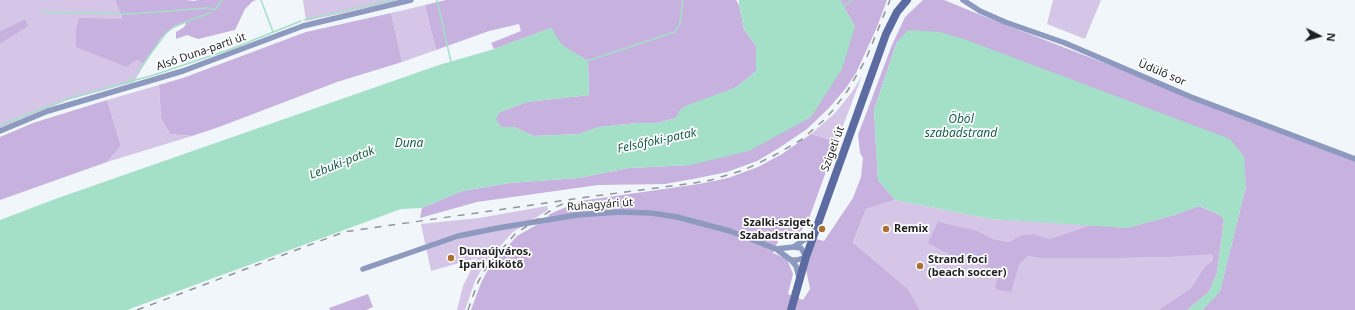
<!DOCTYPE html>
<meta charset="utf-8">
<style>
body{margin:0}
#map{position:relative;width:1355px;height:310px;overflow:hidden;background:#f0f6fa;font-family:"Noto Sans",sans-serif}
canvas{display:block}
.north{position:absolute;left:1299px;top:16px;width:40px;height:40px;-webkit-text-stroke:3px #fff;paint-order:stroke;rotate:96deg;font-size:11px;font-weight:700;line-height:16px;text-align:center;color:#1e2022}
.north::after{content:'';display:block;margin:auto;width:14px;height:18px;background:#1e2022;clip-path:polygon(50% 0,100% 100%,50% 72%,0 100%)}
</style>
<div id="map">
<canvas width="1355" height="310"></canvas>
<div class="north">N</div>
</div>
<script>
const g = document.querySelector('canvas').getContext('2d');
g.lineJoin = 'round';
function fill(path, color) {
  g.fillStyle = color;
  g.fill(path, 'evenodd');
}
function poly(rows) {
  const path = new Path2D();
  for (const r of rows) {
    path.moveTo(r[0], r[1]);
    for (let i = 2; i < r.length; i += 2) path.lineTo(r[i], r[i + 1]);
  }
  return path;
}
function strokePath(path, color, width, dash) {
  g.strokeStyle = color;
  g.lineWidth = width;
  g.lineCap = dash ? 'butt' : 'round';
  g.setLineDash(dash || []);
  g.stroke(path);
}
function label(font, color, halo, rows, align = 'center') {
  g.font = font + ' "Noto Sans",sans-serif';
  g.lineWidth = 3.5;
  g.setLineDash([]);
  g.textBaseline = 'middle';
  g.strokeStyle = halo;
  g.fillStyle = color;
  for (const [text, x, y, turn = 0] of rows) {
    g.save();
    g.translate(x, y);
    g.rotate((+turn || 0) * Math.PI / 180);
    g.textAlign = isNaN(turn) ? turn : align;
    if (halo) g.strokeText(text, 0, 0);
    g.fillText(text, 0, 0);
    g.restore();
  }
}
fill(poly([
 [0,0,115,0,122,20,127,67,137,60,144,65,134,82,68,100,0,128,0,44,29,26,25,19,0,31],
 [303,0,402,0,306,21],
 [1053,0,1101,0,1085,39,1047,24],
 [425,5,436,50,402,62,391,13],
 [862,76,836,144,834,141,811,134,835,113,852,92],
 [159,85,161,118,170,134,192,136,107,162,121,146,107,100],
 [895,200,991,219,1091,225,1049,239,1034,234,1021,235,1009,242,993,239,978,231,970,230,958,259,1001,271,995,287,1011,291,1020,262,1028,256,1038,258,1120,258,1170,257,1212,253,1213,260,1205,266,1191,288,1158,310,920,310,908,289,853,244,866,209],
 [547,206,548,210,513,232,485,263,475,281,465,310,457,310,463,286,477,258,431,271,421,224,479,218]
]), '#d5c6e7');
fill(poly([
 [115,0,186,0,194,1,198,0,257,0,253,1,245,9,235,30,198,39,187,35,176,39,176,32,183,28,186,24,185,23,171,29,161,38,144,65,137,60,127,67,76,47,76,30,79,18,122,19],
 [446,0,736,0,739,5,744,29,756,46,756,71,737,87,681,109,676,118,657,123,638,123,599,127,579,134,534,136,514,127,501,127,495,119,500,112,527,102,589,95,588,61,561,45,551,28,494,49,491,43,521,31,519,24,489,31,436,50,425,5],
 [840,0,887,0,877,27,856,73,846,88,829,108,807,129,779,148,757,161,727,172,698,178,665,184,598,185,477,202,420,218,422,208,462,191,509,183,578,178,629,168,690,165,855,27],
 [923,0,944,0,988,18,1355,160,1355,310,1202,310,1220,291,1246,186,897,42,874,110,878,180,895,200,866,209,853,243,908,289,920,310,471,310,481,283,490,266,517,236,545,220,550,214,580,201,699,184,728,178,758,167,782,154,811,134,834,141,836,144,807,224,799,233,789,238,779,239,773,253,787,259,793,274,788,294,803,300,810,289,806,269,816,239,824,241,853,198,861,177,863,158,860,153,858,135,892,45,905,17],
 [391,13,402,62,337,82,219,127,192,136,170,134,161,118,159,85,183,78,306,32],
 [25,19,29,26,0,44,0,31],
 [107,100,121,146,107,162,0,200,0,137,33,123],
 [1199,206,1220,215,1224,220,1217,273,1209,292,1187,310,1158,310,1191,288,1205,266,1213,260,1212,254,1170,257,1120,258,1038,258,1028,256,1020,263,1011,292,998,290,995,287,1000,271,958,259,928,243,938,222,978,231,993,239,1009,242,1021,235,1034,234,1049,239,1091,225,1127,228,1174,215],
 [368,294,373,307,366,310,330,310,329,308]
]), '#c6b1df');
fill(poly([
 [739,0,840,0,855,27,842,69,811,117,749,151,690,165,629,168,578,178,509,183,462,191,422,208,401,209,127,310,0,310,0,220,58,198,439,65,494,49,551,28,562,45,588,61,589,95,527,102,500,112,496,119,501,127,514,127,534,136,579,134,599,127,638,123,657,123,676,118,681,109,685,106,737,87,756,71,756,46,744,29,739,5],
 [908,30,940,32,964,39,1230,139,1244,156,1246,186,1220,292,1202,310,1187,310,1209,292,1217,273,1224,220,1220,215,1200,206,1174,215,1127,228,991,219,895,200,878,180,874,110,897,42]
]), '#a4dfc7');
strokePath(poly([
 [261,0,273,32],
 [437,0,451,62],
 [843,7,852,0],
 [215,10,222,0],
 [41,12,131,14,206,8,210,8,214,10],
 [304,20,393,0],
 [587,61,675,32,680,23,683,0],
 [137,72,166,33,175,26,210,13],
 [128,82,133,76],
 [0,125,70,98,154,75,231,49,301,21]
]), '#a4dfc7', 1.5);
strokePath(poly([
 [963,0,980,11,1005,22,1065,43,1191,97,1355,159],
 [0,131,48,111,183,71,303,26,411,0],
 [776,249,793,247,814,234],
 [791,260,797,260,806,257,801,248,793,247],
 [363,269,458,236,498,228,577,215,619,212,651,213,677,217,730,231,776,249,791,260,796,266,799,277]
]), '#8d99bf', 5.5);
strokePath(poly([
 [791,310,806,257,886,34,897,12,907,0]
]), '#5c6ca2', 8);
strokePath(poly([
 [137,310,344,232,580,198,694,183,711,180,744,170,773,156,801,140,824,120,833,110,848,90,866,59,890,0],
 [468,310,478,282,488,265,515,234,556,207,567,202]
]), '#909498', 1.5, [7, 7]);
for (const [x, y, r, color] of [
 [822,229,4,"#ac7132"],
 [886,229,4,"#ac7132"],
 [451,258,4,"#ac7132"],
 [920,266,4,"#ac7132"]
]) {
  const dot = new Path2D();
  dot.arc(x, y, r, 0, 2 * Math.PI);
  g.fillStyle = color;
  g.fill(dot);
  strokePath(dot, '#fff', 1.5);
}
label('11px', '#1e2022', '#fff', [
 ["Alsó Duna-parti út",201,52,-19],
 ["Üdülő sor",1162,73,23],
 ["Szigeti út",833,149,-70],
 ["Ruhagyári út",600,205,-4]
]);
label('bold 11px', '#1e2022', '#fff', [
 ["Szalki-sziget,",814,223,"right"],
 ["Szabadstrand",814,236,"right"],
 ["Remix",894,229],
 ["Dunaújváros,",459,252],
 ["Ipari kikötő",459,265],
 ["Strand foci",928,260],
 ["(beach soccer)",928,273]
], 'left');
label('italic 12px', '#175f49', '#fff', [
 ["Öböl",961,120],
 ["szabadstrand",961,134],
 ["Felsőfoki-patak",657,141,-12],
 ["Duna",409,144],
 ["Lebuki-patak",342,163,-22]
]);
</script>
